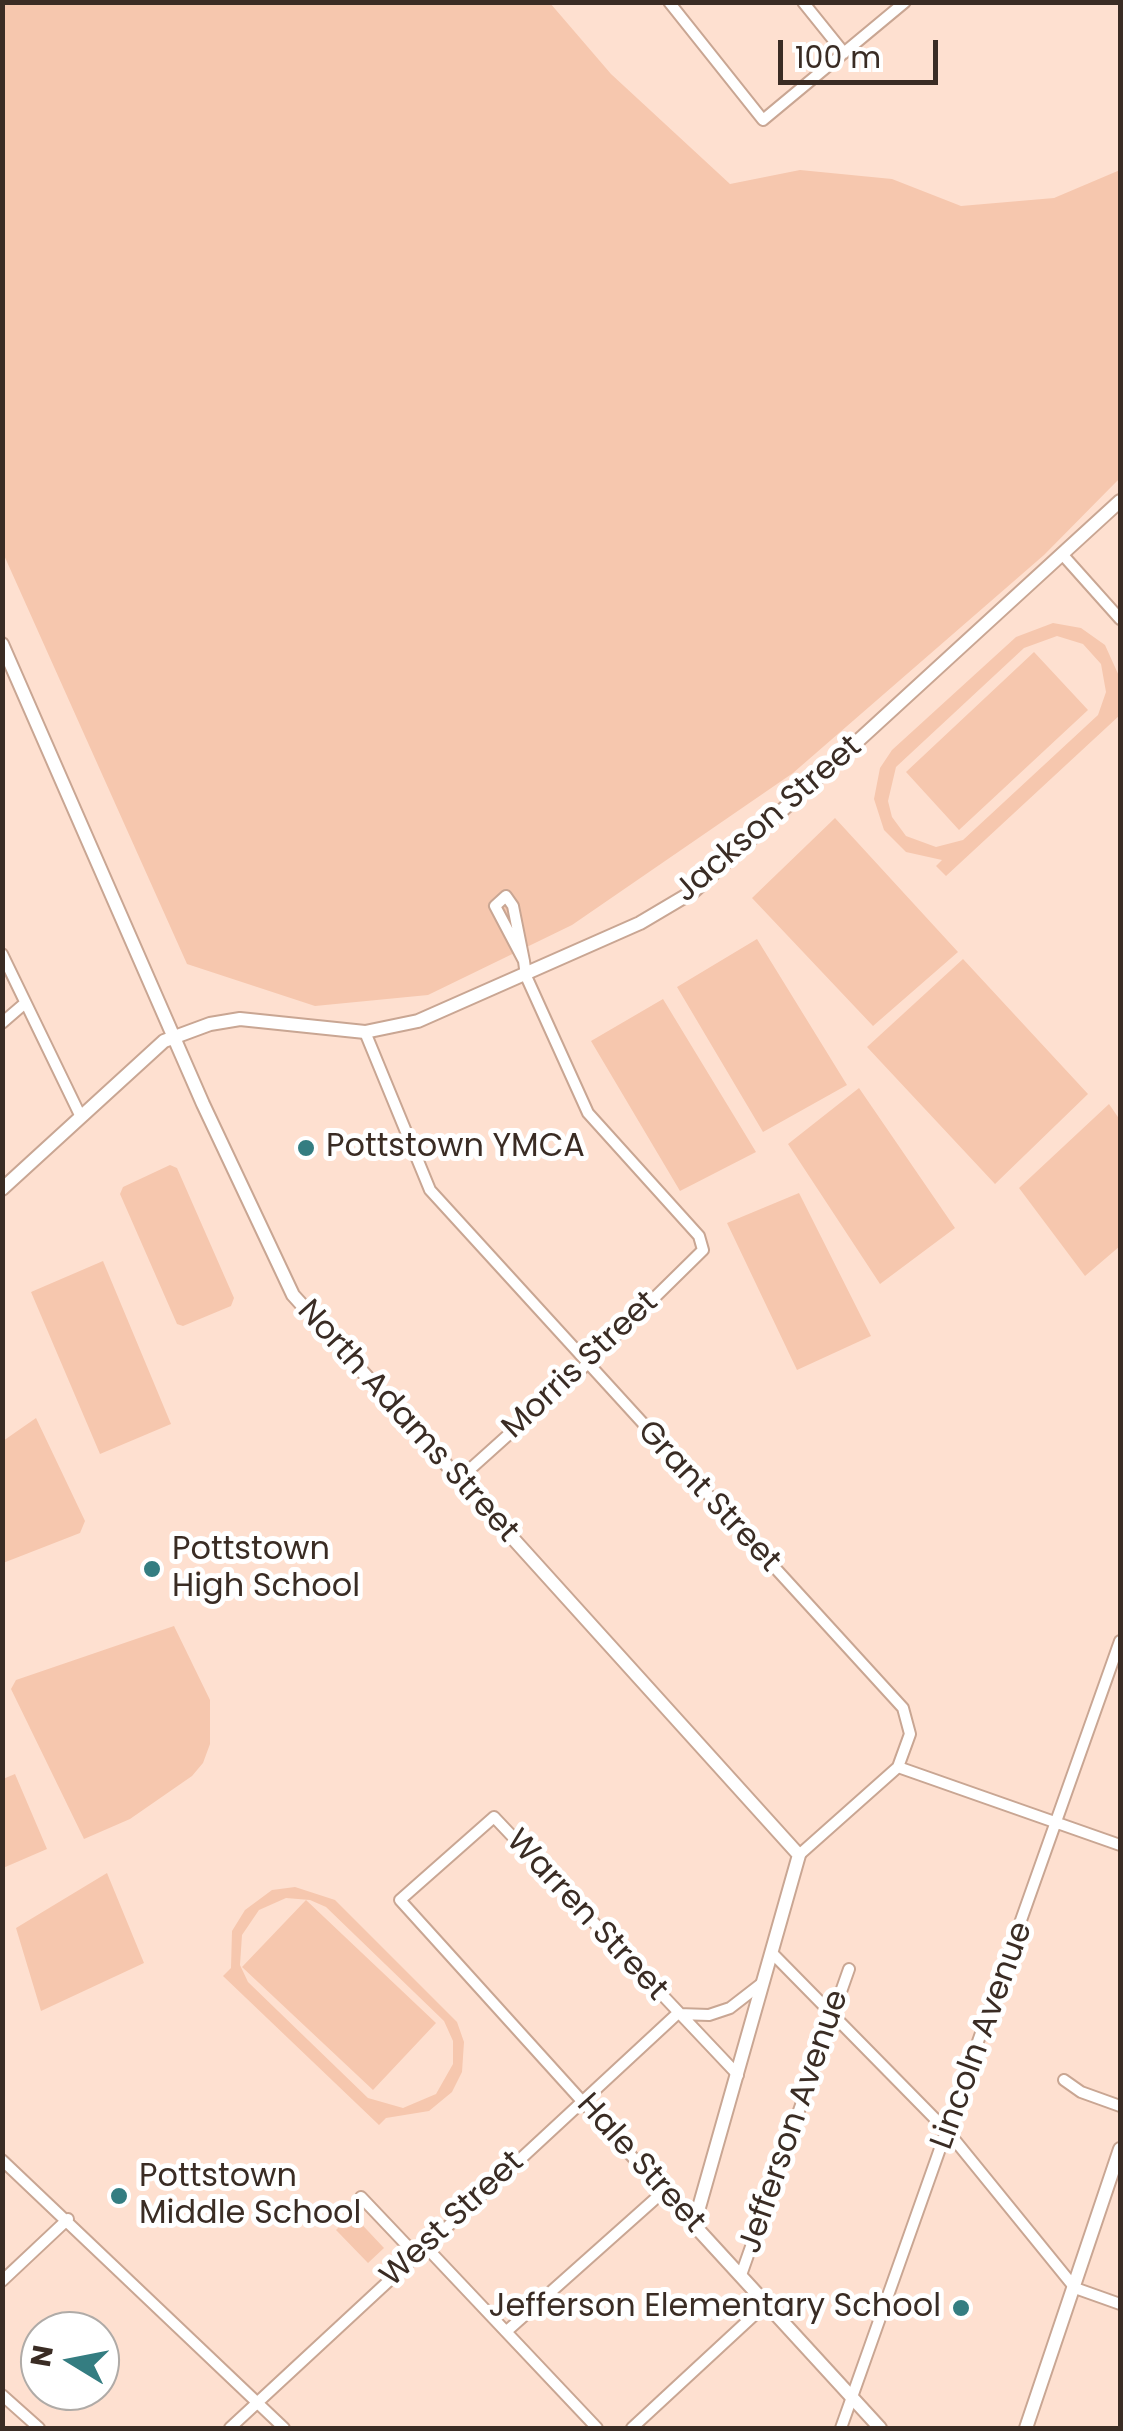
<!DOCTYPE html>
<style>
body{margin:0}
#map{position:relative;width:1123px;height:2431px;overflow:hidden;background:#fee0d0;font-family:Poppins,sans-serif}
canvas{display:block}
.frame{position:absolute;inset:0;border:5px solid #3a2c24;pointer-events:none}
.north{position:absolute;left:20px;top:2311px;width:100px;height:100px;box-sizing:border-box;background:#fff;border:2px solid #b0aba7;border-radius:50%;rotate:280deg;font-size:28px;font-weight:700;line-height:40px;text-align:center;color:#3a2c24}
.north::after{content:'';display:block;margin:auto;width:35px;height:45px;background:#347d81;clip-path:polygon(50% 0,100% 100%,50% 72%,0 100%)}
.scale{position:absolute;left:778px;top:40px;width:160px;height:45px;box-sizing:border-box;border:5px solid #3a2c24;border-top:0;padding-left:12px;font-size:30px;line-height:35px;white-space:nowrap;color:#3a2c24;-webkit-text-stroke:8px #fff;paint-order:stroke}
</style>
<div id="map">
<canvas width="1123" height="2431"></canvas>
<div class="frame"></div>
<div class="north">N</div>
<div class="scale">100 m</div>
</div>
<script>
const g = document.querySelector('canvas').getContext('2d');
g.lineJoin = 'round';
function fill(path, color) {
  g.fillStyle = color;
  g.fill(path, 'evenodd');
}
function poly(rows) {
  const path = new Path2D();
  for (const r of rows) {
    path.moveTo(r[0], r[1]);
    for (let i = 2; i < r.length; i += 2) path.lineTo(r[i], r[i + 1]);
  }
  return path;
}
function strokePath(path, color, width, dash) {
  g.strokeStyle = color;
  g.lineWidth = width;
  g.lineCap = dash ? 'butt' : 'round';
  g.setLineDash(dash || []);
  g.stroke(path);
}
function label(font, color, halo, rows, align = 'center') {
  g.font = font + ' Poppins,sans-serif';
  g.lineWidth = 10;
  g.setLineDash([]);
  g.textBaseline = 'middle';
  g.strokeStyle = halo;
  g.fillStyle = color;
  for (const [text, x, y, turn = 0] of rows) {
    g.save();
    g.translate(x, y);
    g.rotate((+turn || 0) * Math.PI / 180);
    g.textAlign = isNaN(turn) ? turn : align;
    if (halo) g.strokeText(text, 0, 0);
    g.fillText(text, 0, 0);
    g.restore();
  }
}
fill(poly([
 [2,3,550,3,611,74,730,184,800,170,892,179,961,206,1054,198,1120,170,1120,478,1044,555,793,773,572,925,428,995,315,1006,187,964,3,553],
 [1053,623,1081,628,1105,645,1119,676,1120,715,946,876,936,866,942,860,906,852,884,830,874,799,880,768,892,750,1016,637],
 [1057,636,1083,644,1101,664,1106,692,1098,715,963,840,936,847,906,836,892,817,888,801,896,767,1024,648],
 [1034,652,1088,710,959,830,906,772],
 [835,818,958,952,873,1026,752,898],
 [757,939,847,1085,763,1132,677,987],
 [963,959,1088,1094,995,1184,867,1047],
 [663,999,756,1152,680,1191,591,1041],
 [859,1088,955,1228,880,1284,788,1144],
 [1109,1104,1120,1120,1120,1246,1085,1276,1019,1188],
 [170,1165,177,1168,234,1298,231,1306,183,1326,177,1324,120,1194,123,1187],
 [799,1193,871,1336,797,1370,727,1223],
 [103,1261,171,1424,100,1454,31,1292],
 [36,1418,85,1521,80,1533,3,1563,3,1441],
 [174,1626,210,1700,210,1744,203,1763,192,1776,130,1819,84,1839,11,1689,16,1680],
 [15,1774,47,1849,3,1868,3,1779],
 [107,1873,144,1963,41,2011,16,1928],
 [295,1887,335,1900,457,2022,464,2042,462,2072,452,2092,429,2111,386,2118,379,2125,223,1976,231,1968,232,1931,245,1910,272,1890],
 [286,1898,310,1900,326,1907,444,2021,453,2041,453,2064,436,2094,403,2108,368,2098,248,1982,240,1965,242,1935,259,1910],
 [306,1900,436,2023,373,2090,242,1967],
 [352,2214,384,2248,368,2263,336,2230]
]), '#f6c7ae');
const minor = poly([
 [669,2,763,120,905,2],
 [803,2,844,53],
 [1062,554,1120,619],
 [2,954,80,1115],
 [2,1023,24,1004],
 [365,1032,430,1190,903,1708,910,1734,898,1767,799,1855],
 [458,1480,586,1365,703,1250,699,1236,588,1113,526,976,524,961,513,906,506,896,495,906,524,961],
 [898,1767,1120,1845],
 [774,1955,949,2133,1075,2288,1120,2304],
 [678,2014,709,2015,730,2008,761,1984],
 [1064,2080,1081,2092,1120,2106],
 [2,2160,284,2428],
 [361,2197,416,2255],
 [694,2225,400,1900,494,1817,738,2075],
 [425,2246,597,2428],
 [741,2275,849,1969],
 [2,2281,68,2219],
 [508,2330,664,2191],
 [2,2395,39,2428],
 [230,2428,677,2014],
 [632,2428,766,2304],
 [841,2428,1120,1641]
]);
const tertiary = poly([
 [2,644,203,1104,293,1295,799,1855,694,2225,880,2428],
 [2,1189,164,1041,210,1024,240,1019,365,1032,418,1021,640,923,694,891,1120,501],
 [1026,2428,1120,2149]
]);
strokePath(minor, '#c9a693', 14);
strokePath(tertiary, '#c9a693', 16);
strokePath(minor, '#fff', 10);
strokePath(tertiary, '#fff', 12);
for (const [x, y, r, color] of [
 [306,1148,10,"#347d81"],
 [152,1569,10,"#347d81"],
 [119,2196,10,"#347d81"],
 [961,2308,10,"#347d81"]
]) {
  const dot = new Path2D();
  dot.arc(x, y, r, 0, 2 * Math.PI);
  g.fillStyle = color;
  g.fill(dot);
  strokePath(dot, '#fff', 4);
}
label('32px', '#3a2c24', '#fff', [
 ["Jackson Street",769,820,-41],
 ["Morris Street",581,1366,-43],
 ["North Adams Street",407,1422,48],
 ["Grant Street",708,1497,47],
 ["Warren Street",586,1916,47],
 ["Lincoln Avenue",983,2036,-70],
 ["Jefferson Avenue",795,2122,-71],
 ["Hale Street",640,2164,48],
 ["West Street",453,2220,-43]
]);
label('32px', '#3a2c24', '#fff', [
 ["Pottstown YMCA",326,1148],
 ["Pottstown",172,1551],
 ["High School",172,1588],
 ["Pottstown",139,2178],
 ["Middle School",139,2215],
 ["Jefferson Elementary School",941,2308,"right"]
], 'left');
</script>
